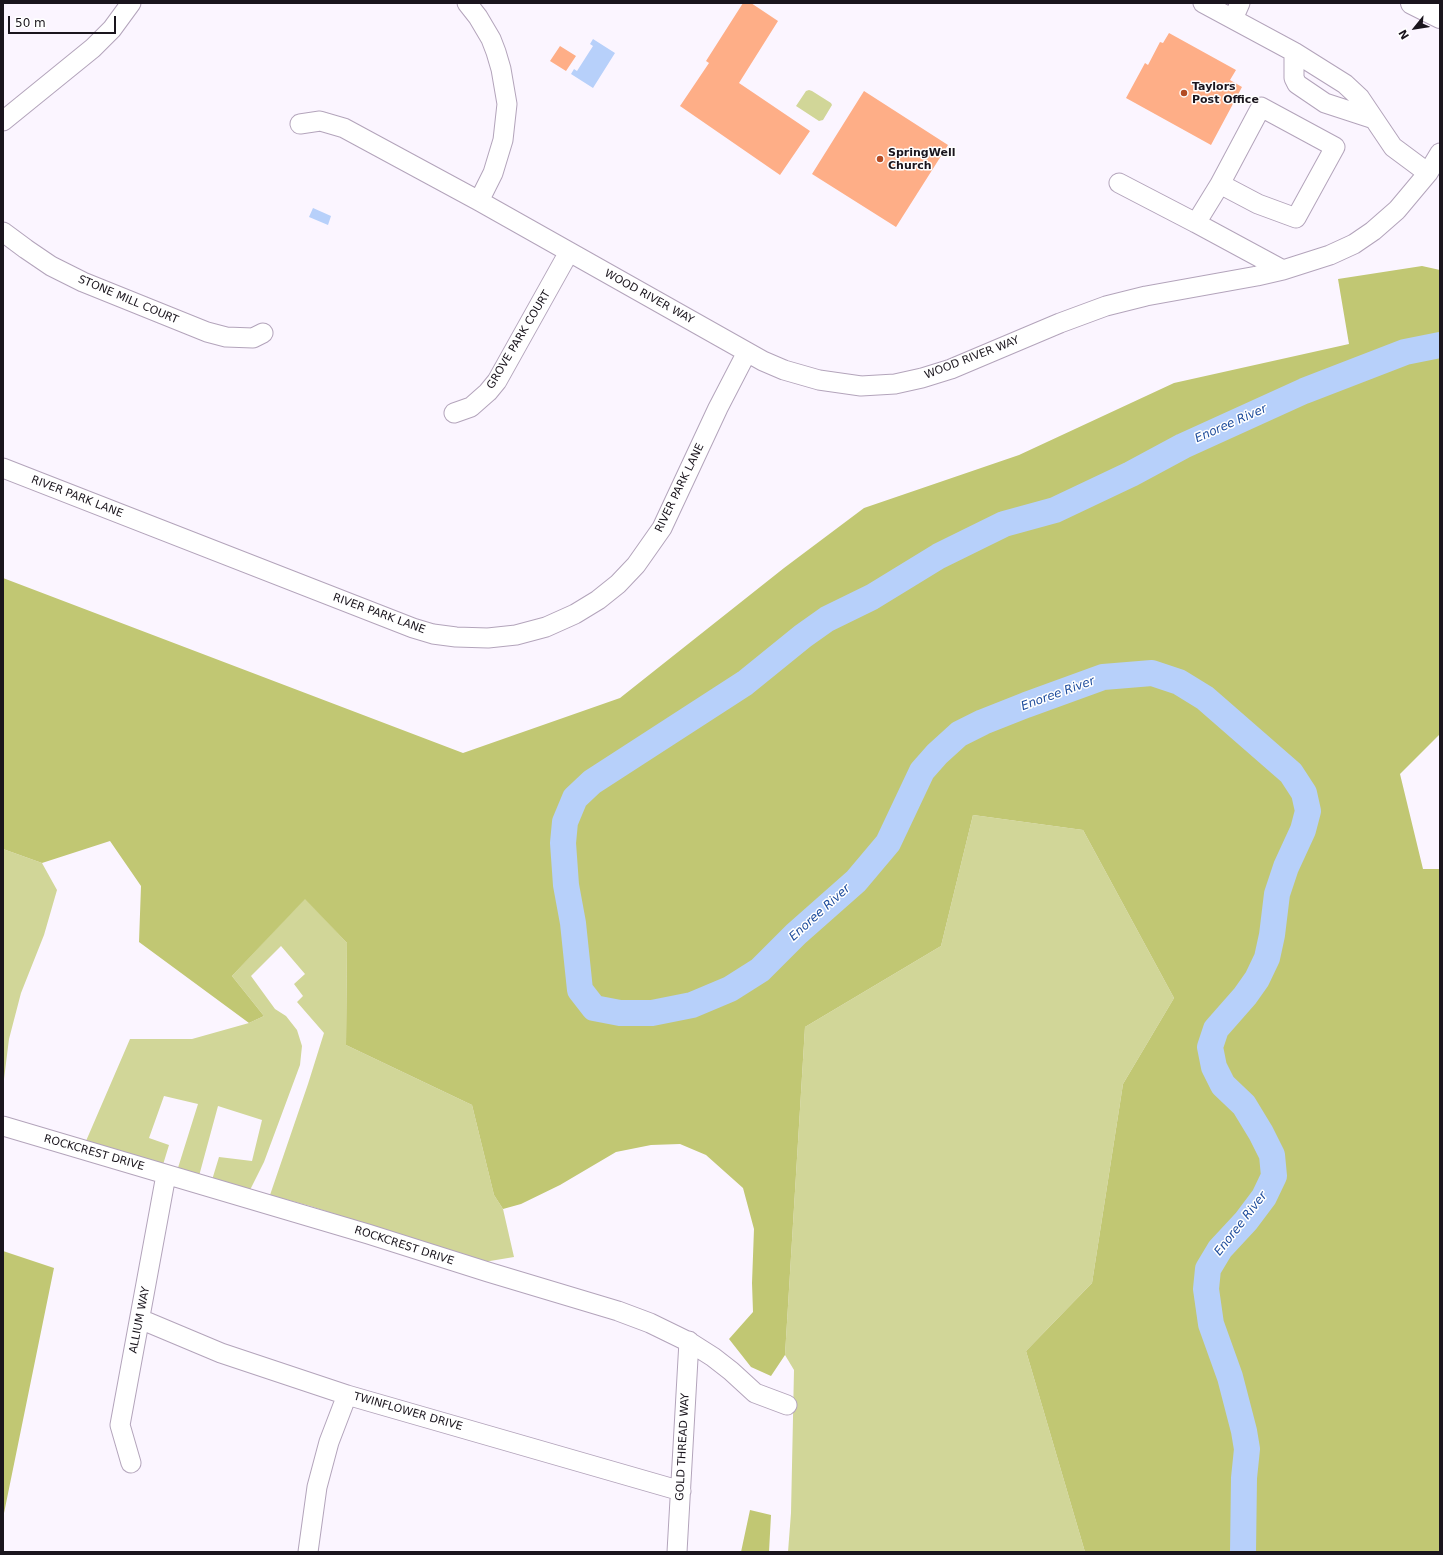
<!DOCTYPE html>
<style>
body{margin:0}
#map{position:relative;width:1443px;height:1555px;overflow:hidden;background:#fbf5ff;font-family:"DejaVu Sans",sans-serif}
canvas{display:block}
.frame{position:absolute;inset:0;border:4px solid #1a151d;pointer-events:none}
.north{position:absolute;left:1395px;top:8px;width:40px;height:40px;-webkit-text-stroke:3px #fff;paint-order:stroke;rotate:240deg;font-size:11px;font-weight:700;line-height:16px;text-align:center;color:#1a151d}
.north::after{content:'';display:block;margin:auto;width:14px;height:18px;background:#1a151d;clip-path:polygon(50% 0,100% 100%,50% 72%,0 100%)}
.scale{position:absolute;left:8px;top:16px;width:108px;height:18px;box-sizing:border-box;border:2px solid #1a151d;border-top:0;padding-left:5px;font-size:12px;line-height:14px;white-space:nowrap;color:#1a151d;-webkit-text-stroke:3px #fff;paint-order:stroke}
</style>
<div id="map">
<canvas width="1443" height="1555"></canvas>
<div class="frame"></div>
<div class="north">N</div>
<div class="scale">50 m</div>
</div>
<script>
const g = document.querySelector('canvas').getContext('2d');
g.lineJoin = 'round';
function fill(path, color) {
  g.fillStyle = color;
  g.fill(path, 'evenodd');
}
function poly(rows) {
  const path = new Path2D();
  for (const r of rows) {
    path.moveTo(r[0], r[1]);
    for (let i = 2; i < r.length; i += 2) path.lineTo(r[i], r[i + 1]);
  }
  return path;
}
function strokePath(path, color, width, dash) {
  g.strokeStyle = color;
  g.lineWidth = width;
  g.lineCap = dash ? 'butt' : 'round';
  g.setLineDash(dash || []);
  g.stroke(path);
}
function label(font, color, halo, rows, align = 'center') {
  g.font = font + ' "DejaVu Sans",sans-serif';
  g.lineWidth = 3;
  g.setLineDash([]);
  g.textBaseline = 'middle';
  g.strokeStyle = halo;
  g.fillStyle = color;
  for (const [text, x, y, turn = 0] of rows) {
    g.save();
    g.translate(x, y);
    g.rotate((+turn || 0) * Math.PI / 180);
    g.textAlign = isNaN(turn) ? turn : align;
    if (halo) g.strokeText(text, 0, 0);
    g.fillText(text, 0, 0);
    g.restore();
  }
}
fill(poly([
 [809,90,812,91,831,103,832,105,823,120,819,121,796,106,806,91],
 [973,815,1083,830,1174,998,1123,1084,1092,1283,1026,1351,1085,1552,788,1552,791,1513,794,1370,785,1355,805,1027,941,946],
 [3,849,42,863,57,890,44,935,21,993,9,1039,3,1087],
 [305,898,347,943,346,1045,472,1105,494,1195,503,1209,514,1257,484,1262,310,1206,270,1195,308,1084,324,1033,297,1002,303,996,294,984,305,974,281,946,251,976,275,1009,286,1016,297,1030,302,1046,300,1065,264,1162,250,1190,212,1180,219,1157,252,1161,262,1120,218,1106,199,1176,177,1171,198,1104,164,1096,149,1138,169,1145,162,1168,86,1141,130,1039,192,1039,249,1023,264,1016,232,976]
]), '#d1d698');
fill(poly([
 [1422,266,1440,270,1440,734,1400,774,1423,869,1440,869,1440,1552,1085,1552,1026,1351,1092,1283,1123,1084,1174,998,1083,830,973,815,941,946,805,1027,785,1355,771,1376,751,1367,729,1339,753,1312,752,1283,754,1229,743,1188,706,1155,680,1144,651,1145,616,1152,560,1185,521,1204,503,1209,494,1195,472,1105,346,1045,347,943,305,899,232,976,264,1016,249,1023,139,942,141,886,110,841,42,863,3,849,3,578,463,753,620,698,784,568,864,508,1019,455,1174,383,1349,344,1338,279],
 [3,1251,54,1268,3,1518],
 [750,1510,771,1515,769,1552,741,1552]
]), '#c1c773');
fill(poly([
 [593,39,615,53,593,88,571,74,574,69,577,71,593,46,590,44],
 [313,208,331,216,328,225,309,217]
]), '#b7d0fa');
strokePath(poly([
 [1243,1552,1244,1478,1247,1449,1244,1431,1230,1377,1211,1324,1206,1289,1208,1269,1220,1249,1246,1221,1264,1197,1274,1176,1272,1155,1261,1133,1244,1105,1223,1085,1214,1067,1210,1047,1216,1029,1245,996,1257,979,1267,958,1272,935,1277,894,1286,867,1303,830,1308,811,1304,793,1291,773,1205,698,1179,682,1152,673,1103,677,1026,705,983,722,959,734,937,754,922,771,888,843,856,881,796,934,760,970,730,989,692,1005,652,1013,620,1013,594,1008,580,990,573,923,566,885,563,843,565,822,575,798,592,782,745,683,803,636,827,619,872,597,939,556,1004,524,1055,510,1131,474,1183,446,1304,391,1405,352,1440,345]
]), '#b7d0fa', 26);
fill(poly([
 [743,3,751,3,778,21,739,83,810,131,780,175,680,106,709,63,706,61],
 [1169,33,1236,70,1230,80,1242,87,1211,145,1126,98,1145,63,1148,65,1160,42,1163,43],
 [560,46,576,56,566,71,550,61],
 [864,91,948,145,896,227,812,174]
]), '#feae87');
const minor = poly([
 [467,3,478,17,491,39,496,52,501,69,507,104,503,140,493,173,479,201],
 [1203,3,1294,52,1345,84,1360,98,1393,147,1428,173],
 [1233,19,1240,3],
 [1294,52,1294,78,1297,84,1325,103,1374,119],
 [3,121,93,48,112,29,131,3],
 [300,124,320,121,344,128,479,201,763,361,784,370,819,380,861,386,895,384,922,378,951,369,1060,323,1106,306,1146,296,1257,276,1283,270,1330,255,1354,244,1373,231,1397,210,1428,173,1440,153],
 [1119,183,1196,223],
 [1220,184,1258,204,1296,218,1335,147,1261,107,1220,184,1196,223,1283,270],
 [3,232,26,249,51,266,83,282,207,332,226,337,253,338,263,333],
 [454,413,471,407,488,392,497,381,569,252],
 [3,468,413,628,433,634,456,637,488,638,516,635,546,627,575,614,598,600,618,584,636,565,662,528,718,408,747,352],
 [3,1126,368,1234,488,1272,618,1311,650,1323,691,1343,713,1357,731,1371,755,1393,787,1405],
 [140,1319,221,1353,347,1395,681,1491],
 [131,1463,120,1425,166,1175],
 [308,1552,317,1487,329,1442,347,1395],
 [677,1552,689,1341]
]);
const major = poly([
 [1412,3,1440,17]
]);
strokePath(minor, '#b3a4bb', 21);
strokePath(major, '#b3a4bb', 24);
strokePath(minor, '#fff', 19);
strokePath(major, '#fff', 22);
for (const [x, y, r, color] of [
 [1184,93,4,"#b34c24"],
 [880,159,4,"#b34c24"]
]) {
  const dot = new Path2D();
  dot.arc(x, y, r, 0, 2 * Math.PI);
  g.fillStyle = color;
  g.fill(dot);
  strokePath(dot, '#fff', 1.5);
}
label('bold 11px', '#1a151d', '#fff', [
 ["Taylors",1192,87],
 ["Post Office",1192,100],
 ["SpringWell",888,153],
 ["Church",888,166]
], 'left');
label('11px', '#1a151d', '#fff', [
 ["WOOD RIVER WAY",649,297,29],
 ["STONE MILL COURT",128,300,23],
 ["GROVE PARK COURT",519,340,-59],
 ["WOOD RIVER WAY",972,358,-21],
 ["RIVER PARK LANE",680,488,-64],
 ["RIVER PARK LANE",77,497,21],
 ["RIVER PARK LANE",379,614,20],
 ["ROCKCREST DRIVE",94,1153,16],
 ["ROCKCREST DRIVE",404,1246,18],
 ["ALLIUM WAY",140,1320,-79],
 ["TWINFLOWER DRIVE",408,1412,16],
 ["GOLD THREAD WAY",683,1447,-87]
]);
label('italic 12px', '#204e9d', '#fff', [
 ["Enoree River",1231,424,-24],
 ["Enoree River",1058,694,-20],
 ["Enoree River",820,913,-42],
 ["Enoree River",1241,1224,-52]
]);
</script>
